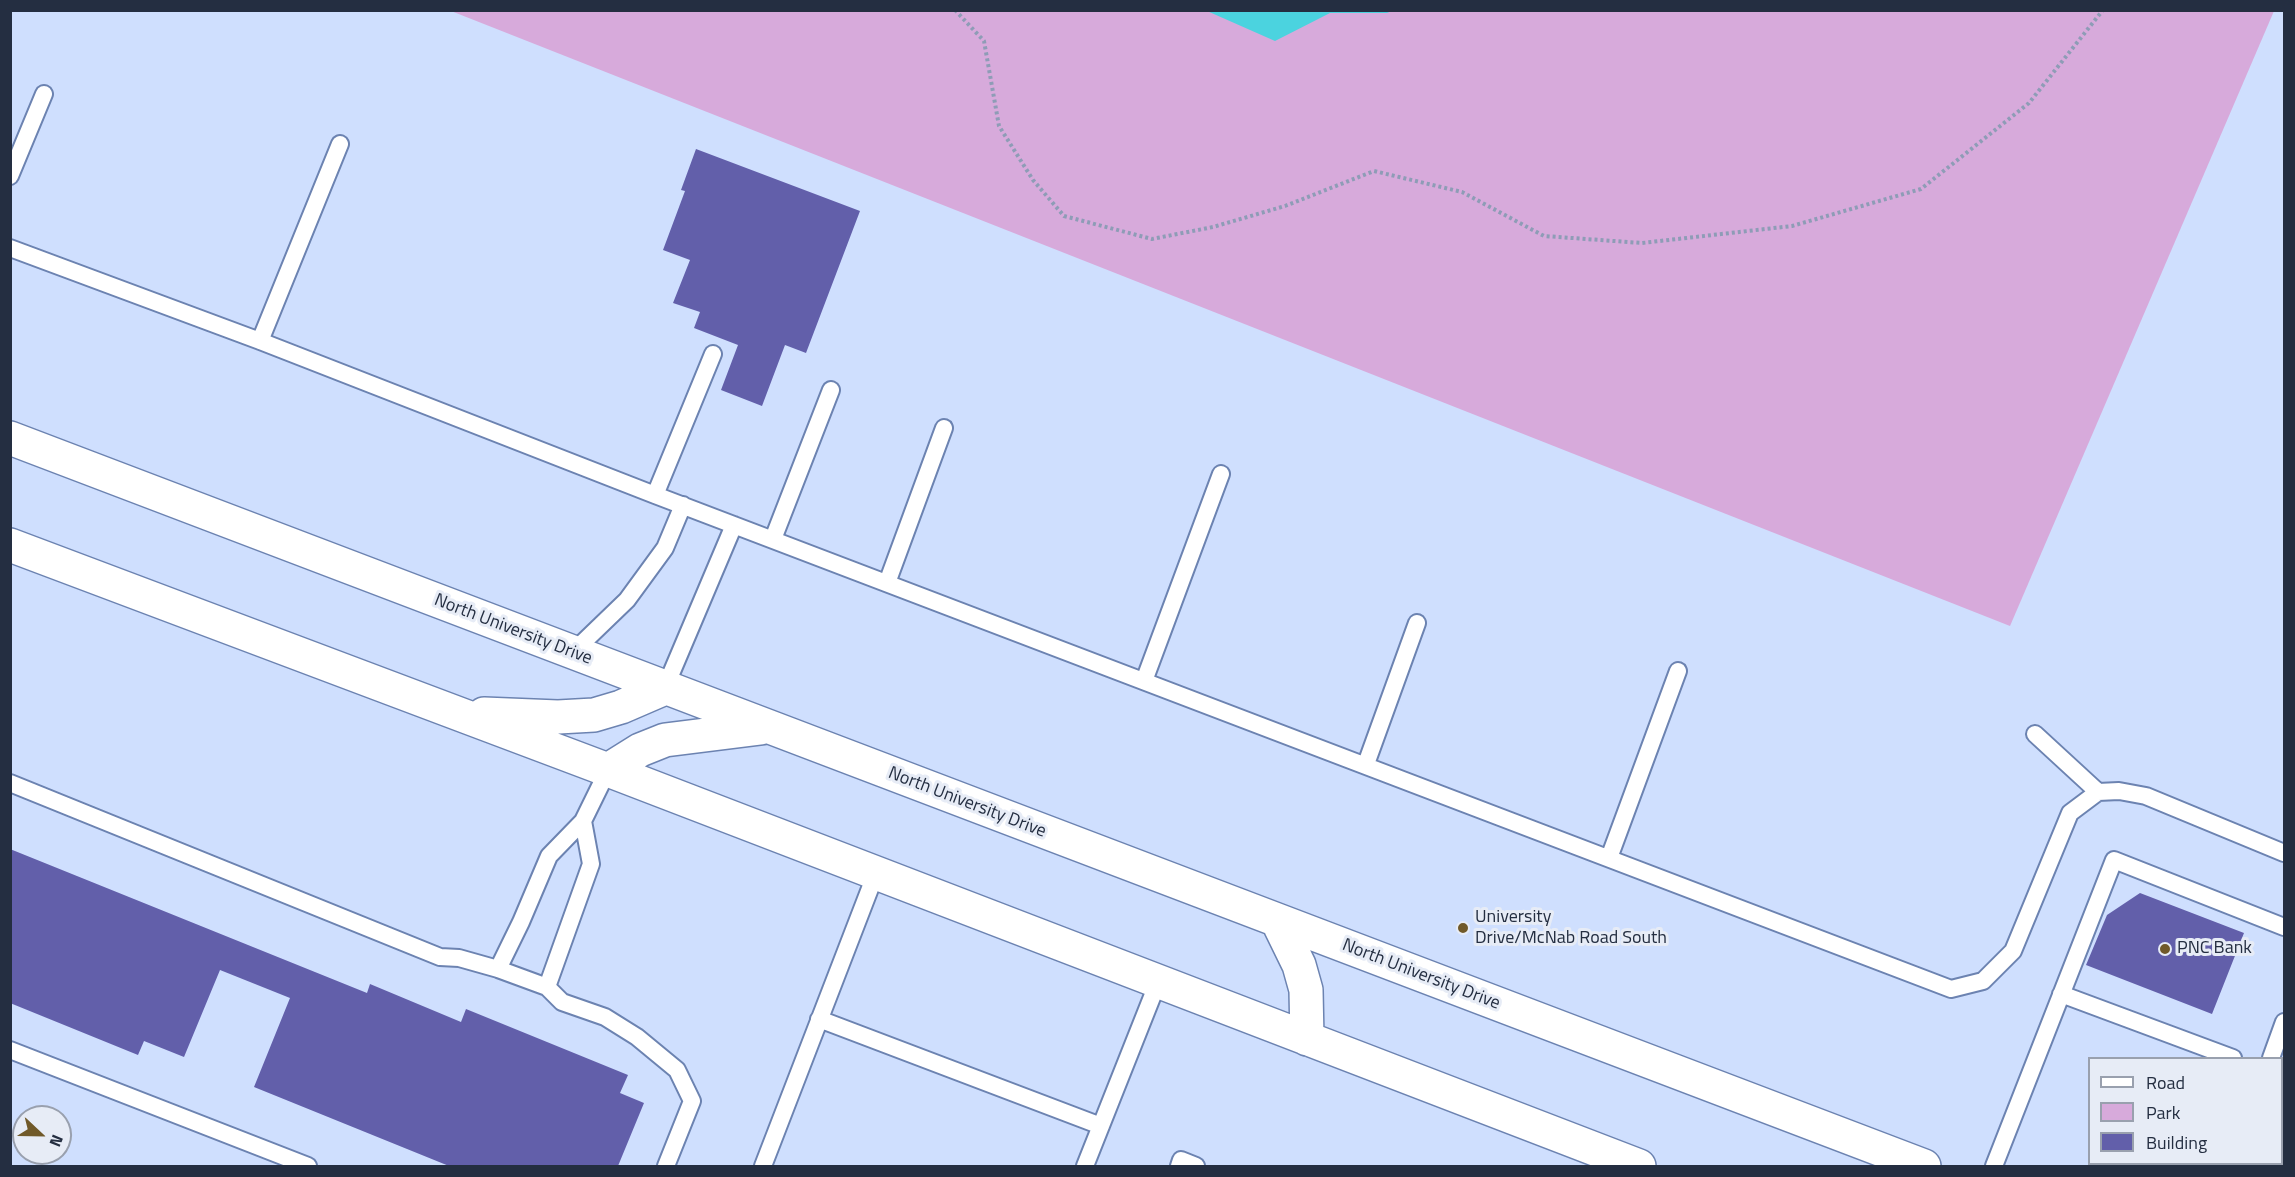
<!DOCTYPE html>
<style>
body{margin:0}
#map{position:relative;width:2295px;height:1177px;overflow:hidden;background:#cfdffe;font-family:"Titillium Web",sans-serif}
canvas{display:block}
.frame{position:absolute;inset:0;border:12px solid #242e41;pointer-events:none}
.legend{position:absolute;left:2088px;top:1057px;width:195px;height:108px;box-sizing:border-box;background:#e7ecf6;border:2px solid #99a0ae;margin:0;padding:8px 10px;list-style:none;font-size:18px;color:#242e41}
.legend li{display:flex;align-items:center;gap:12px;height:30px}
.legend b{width:30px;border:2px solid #99a0ae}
.north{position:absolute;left:12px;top:1105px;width:60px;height:60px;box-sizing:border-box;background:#e7ecf6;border:2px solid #99a0ae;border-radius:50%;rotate:112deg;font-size:16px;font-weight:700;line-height:24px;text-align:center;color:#242e41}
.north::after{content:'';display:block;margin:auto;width:21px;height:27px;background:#705929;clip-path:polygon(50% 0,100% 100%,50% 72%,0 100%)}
</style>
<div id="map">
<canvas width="2295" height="1177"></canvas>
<div class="frame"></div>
<ul class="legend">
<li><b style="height:8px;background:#fff"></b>Road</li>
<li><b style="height:16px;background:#d7aadb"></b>Park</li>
<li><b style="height:16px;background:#625faa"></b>Building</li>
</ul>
<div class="north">N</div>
</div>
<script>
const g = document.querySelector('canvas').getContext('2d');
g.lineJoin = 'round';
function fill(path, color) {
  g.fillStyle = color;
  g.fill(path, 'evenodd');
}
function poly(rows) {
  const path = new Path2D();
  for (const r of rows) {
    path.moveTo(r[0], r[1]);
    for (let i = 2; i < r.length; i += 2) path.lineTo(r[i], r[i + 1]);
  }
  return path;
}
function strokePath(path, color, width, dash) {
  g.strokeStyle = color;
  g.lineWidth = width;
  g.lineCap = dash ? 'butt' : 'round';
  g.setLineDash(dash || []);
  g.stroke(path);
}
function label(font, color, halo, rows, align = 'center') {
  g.font = font + ' "Titillium Web",sans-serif';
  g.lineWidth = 6;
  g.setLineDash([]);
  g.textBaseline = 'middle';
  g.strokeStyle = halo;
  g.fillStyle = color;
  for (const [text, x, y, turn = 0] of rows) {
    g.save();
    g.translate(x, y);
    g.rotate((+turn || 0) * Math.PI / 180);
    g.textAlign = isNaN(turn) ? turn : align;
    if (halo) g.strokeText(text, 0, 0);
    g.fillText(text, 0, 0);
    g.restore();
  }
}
fill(poly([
 [451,11,2274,11,2010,626]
]), '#d7aadb');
fill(poly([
 [1207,11,1392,11,1387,13,1330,13,1275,41]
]), '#4bd3df');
fill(poly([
 [696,149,860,211,806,353,785,345,762,406,721,390,738,345,694,328,700,312,673,303,690,260,663,250,685,191,681,190],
 [10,849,367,993,370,984,461,1022,466,1009,628,1075,620,1093,644,1103,618,1166,449,1166,254,1087,290,998,220,970,184,1057,144,1041,138,1055,10,1003],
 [2140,893,2244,933,2212,1014,2086,965,2107,915]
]), '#625faa');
const lane = poly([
 [10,176,44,94],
 [10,248,260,341,655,495,1951,989,1983,981,2013,951,2070,813,2098,792,2119,791,2146,796,2284,853],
 [260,341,340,144],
 [655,495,713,354],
 [773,539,831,390],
 [887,583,944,428],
 [572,653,627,600,665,548,683,505],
 [1144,681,1221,474],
 [665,688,734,525],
 [2035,734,2098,792],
 [1366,764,1417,623],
 [10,783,440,957,459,958,498,969,547,987,562,1002,605,1017,637,1037,677,1070,692,1101,666,1166],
 [1609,858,1678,671],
 [498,969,521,922,549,856,583,821,608,770],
 [547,987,591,864,583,821],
 [2061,994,2233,1058],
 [819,1019,1101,1126],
 [10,1050,308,1166],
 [2271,1058,2284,1022],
 [763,1166,876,873],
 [1085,1166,1158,982],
 [1179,1166,1181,1160,1196,1166],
 [1994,1166,2114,860,2284,927]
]);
const primary = poly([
 [10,438,1924,1166],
 [10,545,608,770,1639,1166],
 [484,714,558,717,594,715,621,707,665,688],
 [608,770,640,750,665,740,761,728],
 [1277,920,1299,965,1306,990,1307,1039]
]);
strokePath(lane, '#6c83b1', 20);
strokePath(primary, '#6c83b1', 36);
strokePath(poly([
 [955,10,984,41,999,126,1033,180,1064,216,1152,239,1213,227,1285,206,1374,171,1462,192,1544,236,1642,243,1792,226,1921,189,2029,103,2103,10]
]), '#8e9cb6', 4, [3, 3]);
strokePath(lane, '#fff', 16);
strokePath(primary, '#fff', 33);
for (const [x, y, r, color] of [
 [1463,928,6,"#705929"],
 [2165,949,6,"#705929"]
]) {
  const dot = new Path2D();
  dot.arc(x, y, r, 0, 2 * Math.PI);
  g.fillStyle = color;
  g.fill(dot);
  strokePath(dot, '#e7ecf6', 2);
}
label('18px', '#242e41', '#e7ecf6', [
 ["North University Drive",513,630,21],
 ["North University Drive",967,803,21],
 ["North University Drive",1421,975,21]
]);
label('18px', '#242e41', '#e7ecf6', [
 ["University",1475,918],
 ["Drive/McNab Road South",1475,939],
 ["PNC Bank",2177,949]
], 'left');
</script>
